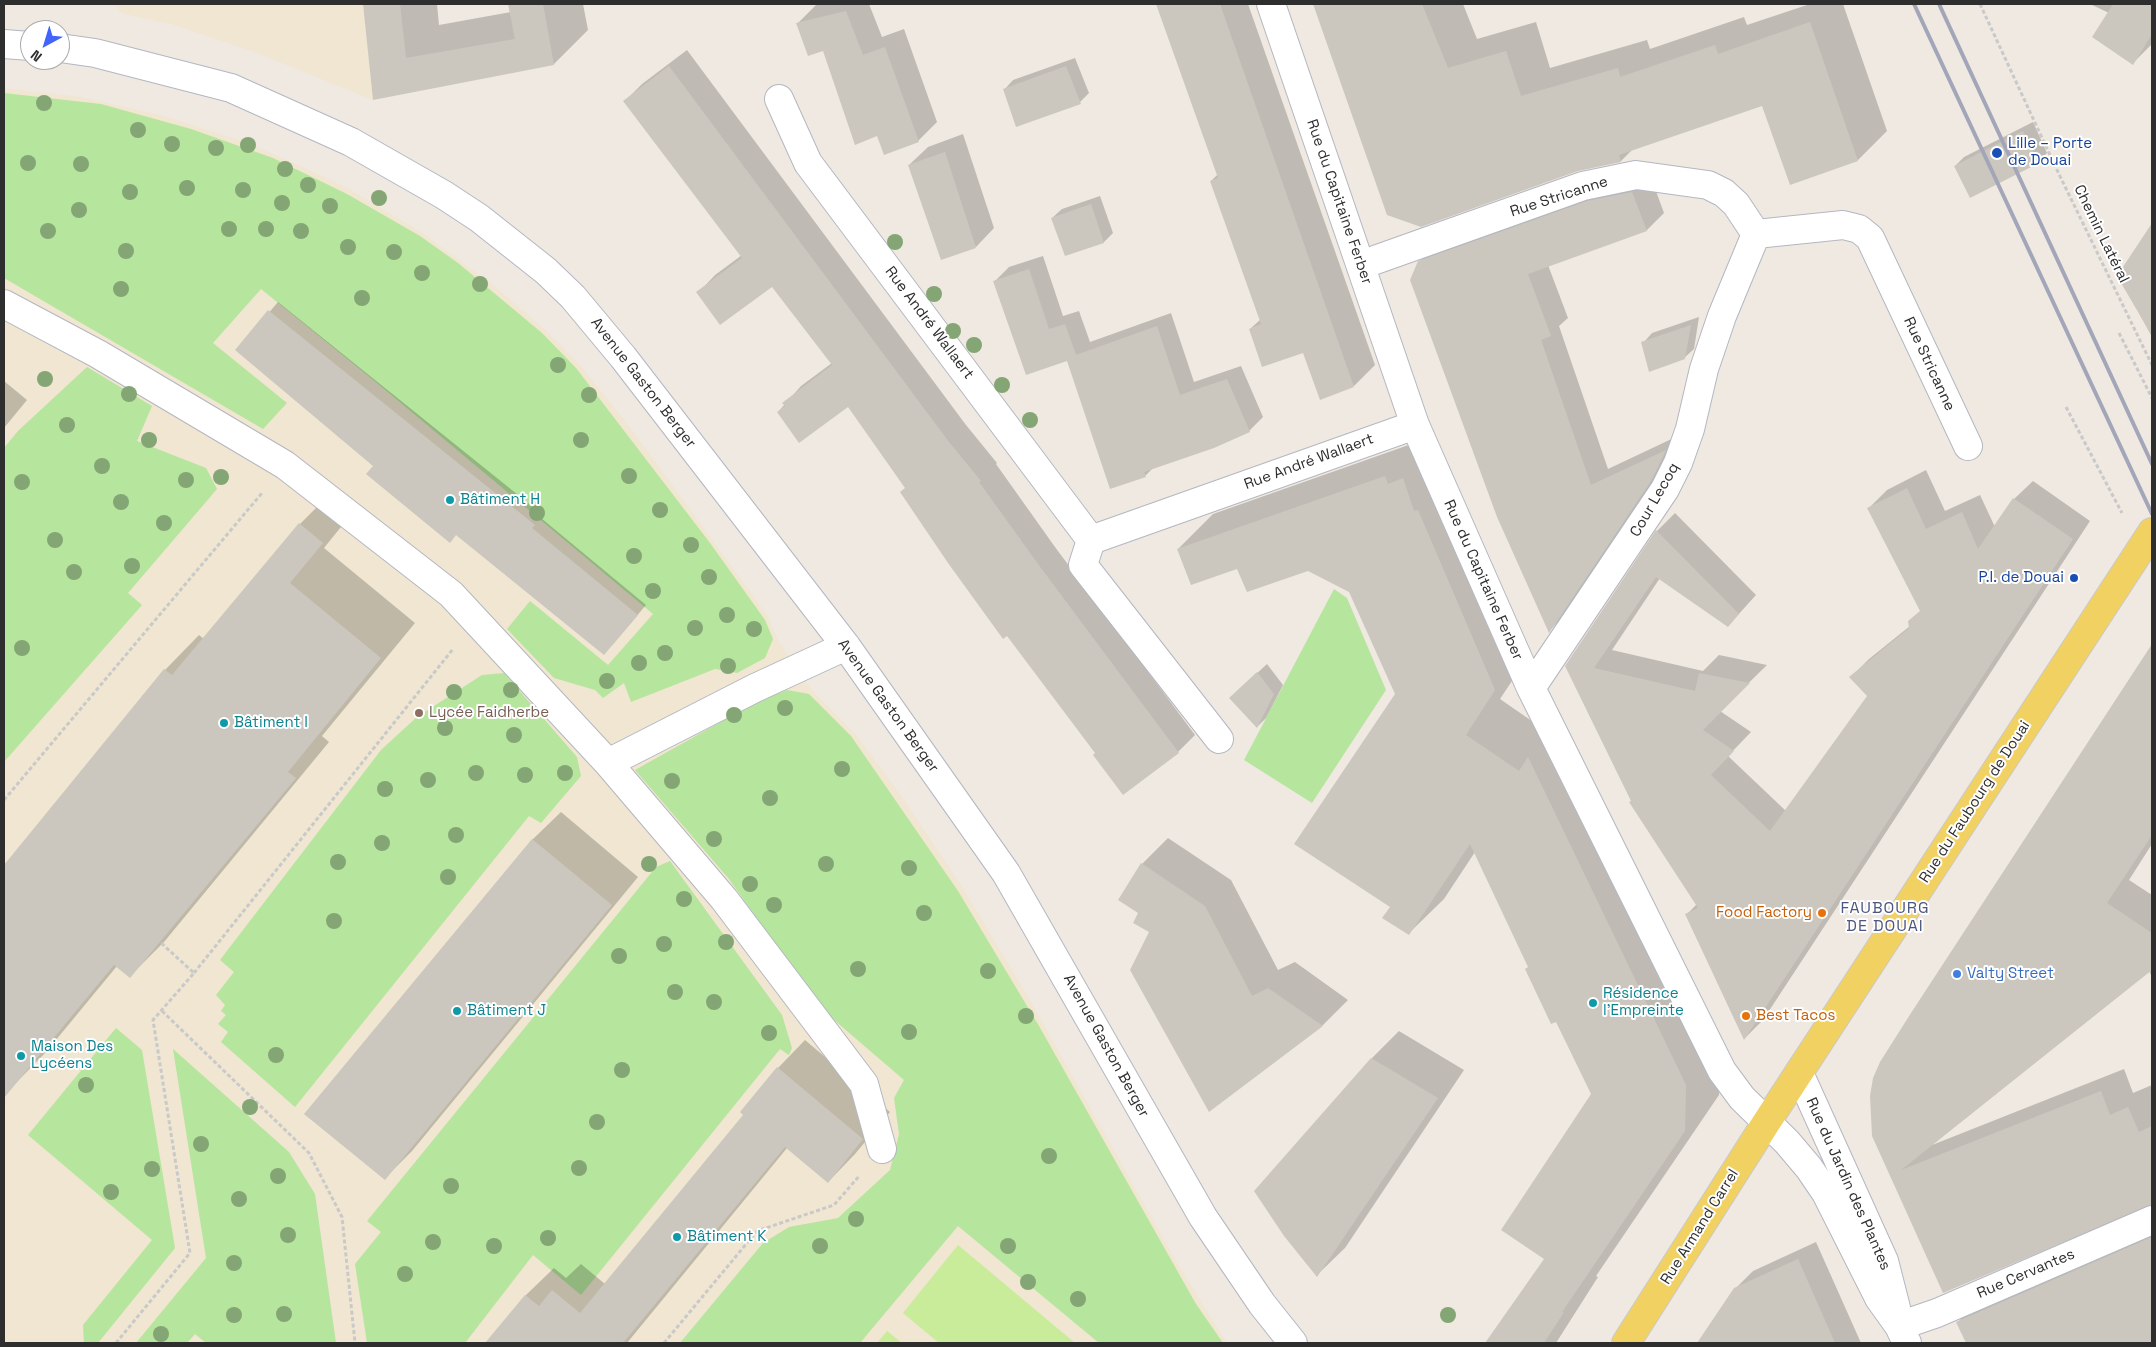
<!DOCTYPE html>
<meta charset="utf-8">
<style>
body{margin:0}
#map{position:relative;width:2156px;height:1347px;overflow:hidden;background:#efe9e1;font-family:"Space Grotesk",sans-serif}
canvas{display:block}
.frame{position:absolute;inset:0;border:5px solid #2e2e2e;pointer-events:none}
.north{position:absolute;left:20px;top:20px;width:50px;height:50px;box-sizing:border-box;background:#fff;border:1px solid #ababab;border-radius:50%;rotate:219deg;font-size:14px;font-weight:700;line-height:20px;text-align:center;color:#2e2e2e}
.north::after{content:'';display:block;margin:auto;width:18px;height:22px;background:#4264fb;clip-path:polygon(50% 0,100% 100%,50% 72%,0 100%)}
</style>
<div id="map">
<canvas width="2156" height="1347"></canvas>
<div class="frame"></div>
<div class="north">N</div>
</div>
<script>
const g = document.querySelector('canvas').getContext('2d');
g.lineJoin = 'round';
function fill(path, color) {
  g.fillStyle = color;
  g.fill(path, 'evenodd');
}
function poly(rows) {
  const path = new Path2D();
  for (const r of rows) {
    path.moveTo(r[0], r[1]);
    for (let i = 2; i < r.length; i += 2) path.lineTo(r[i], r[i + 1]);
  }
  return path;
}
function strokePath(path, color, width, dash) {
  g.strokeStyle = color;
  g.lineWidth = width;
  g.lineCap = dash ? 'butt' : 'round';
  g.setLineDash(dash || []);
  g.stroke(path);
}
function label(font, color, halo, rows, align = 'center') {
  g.font = font + ' "Space Grotesk",sans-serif';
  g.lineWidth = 4;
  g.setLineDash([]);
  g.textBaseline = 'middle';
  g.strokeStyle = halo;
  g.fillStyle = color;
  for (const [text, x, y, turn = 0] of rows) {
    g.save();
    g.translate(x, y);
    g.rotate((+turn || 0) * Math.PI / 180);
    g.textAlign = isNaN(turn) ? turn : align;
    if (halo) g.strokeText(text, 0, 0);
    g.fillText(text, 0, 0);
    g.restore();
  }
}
fill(poly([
 [115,4,363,4,373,100,257,53,171,24,121,13],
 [4,88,81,97,161,115,248,143,314,172,349,189,421,232,498,289,551,335,580,365,633,431,767,615,778,640,811,689,858,737,902,797,963,888,1027,995,1176,1261,1227,1343,4,1343]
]), '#f0e6d1');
fill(poly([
 [4,93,101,104,191,129,273,158,347,194,420,236,458,263,542,333,576,368,710,543,765,620,773,639,765,658,737,673,715,669,631,702,624,683,603,698,595,690,554,678,507,629,530,601,608,665,653,614,377,383,261,289,213,343,287,403,263,429,4,278],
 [87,367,152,406,137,441,206,468,217,489,128,593,142,605,4,762,4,448,18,431],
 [1334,589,1347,598,1386,690,1312,803,1244,760],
 [504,673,577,757,581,776,541,823,529,816,295,1107,221,1042,228,1032,218,1024,226,1015,221,1011,225,1005,216,995,234,972,220,960,381,750,417,717,482,675],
 [787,690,809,694,851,736,958,891,1039,1026,1196,1304,1223,1343,1099,1343,958,1226,860,1343,680,1343,763,1243,789,1227,838,1218,890,1170,899,1134,894,1098,904,1080,819,1007,729,879,635,770,760,700],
 [670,861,782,1015,792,1048,789,1055,780,1049,581,1295,533,1255,465,1343,367,1343,355,1264,381,1232,367,1221,656,867],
 [116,1028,142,1050,175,1248,98,1343,84,1343,83,1325,152,1240,28,1135],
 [173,1049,289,1152,315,1194,336,1343,206,1343,195,1334,187,1343,136,1343,206,1258]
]), '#b6e59e');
fill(poly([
 [958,1245,1075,1343,939,1343,903,1313],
 [887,1331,902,1343,877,1343]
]), '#c9ec9a');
fill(poly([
 [364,4,437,4,439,25,511,12,510,4,583,4,588,30,554,64,374,98],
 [869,4,882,37,904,29,937,122,918,141,878,135,824,49,798,23,816,5],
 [1158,4,1248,4,1375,365,1354,386,1304,352,1250,329,1261,319,1211,181,1218,174],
 [1315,4,1463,4,1477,39,1536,22,1550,68,1647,40,1650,49,1744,17,1747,25,1810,4,1843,4,1887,131,1858,160,1763,105,1633,149,1621,161,1388,214],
 [2090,4,2152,4,2151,45,2133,63,2109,13],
 [687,50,966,425,997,463,996,464,1055,547,1195,735,1178,752,1097,753,848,405,778,412,801,386,832,363,773,285,698,293,715,275,742,255,625,101,642,84],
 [1075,58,1089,93,1080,102,1004,90,1013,80],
 [2033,122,2047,153,2038,162,1955,166,1964,157],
 [963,134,994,228,976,247,909,165,928,147],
 [1650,175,1664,213,1647,230,1548,265,1568,318,1559,326,1608,469,1682,434,1669,462,1566,614,1549,631,1419,262,1437,244],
 [1100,196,1113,233,1104,242,1066,255,1052,218,1062,209],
 [2152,233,2152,337,2119,276,2137,248],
 [1043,256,1063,316,1079,311,1090,342,1171,313,1194,382,1241,366,1263,417,1249,431,1154,467,1145,476,1068,360,995,281,1009,267],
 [278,302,543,515,541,518,646,605,613,644,374,466,237,350],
 [1699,317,1694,349,1684,358,1643,343,1652,333],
 [4,381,27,400,4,428],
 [1420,441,1423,450,1438,443,1450,477,1453,475,1530,654,1500,699,1552,735,1721,1049,1719,1095,1596,1276,1598,1277,1556,1343,1487,1343,1546,1258,1592,1094,1475,852,1444,899,1408,934,1391,907,1397,694,1350,591,1308,569,1238,567,1178,549,1213,514],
 [1926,470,1945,511,1980,495,1995,527,2014,499,2033,481,2090,521,1763,1020,1745,1038,1687,914,1697,904,1632,801,1566,666,1657,531,1675,513,1756,595,1728,626,1660,578,1612,650,1703,671,1719,655,1767,665,1720,711,1751,732,1728,756,1786,811,1868,696,1851,677,1869,659,1910,626,1921,610,1869,508,1887,490],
 [335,489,357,507,324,548,415,623,322,736,329,742,164,942,130,976,117,966,46,1052,12,1087,4,1080,4,867,165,670,199,635,204,639,300,524],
 [2152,648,2152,844,2129,880,2152,895,2152,977,2149,971,1932,1145,2124,1069,2133,1093,2152,1085,2152,1204,2145,1204,1944,1292,1873,1135],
 [1267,664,1283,685,1266,718,1257,727,1240,689],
 [561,812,638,877,412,1151,385,1178,306,1114,533,839],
 [1168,838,1231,880,1278,970,1295,962,1348,1000,1323,1025,1210,1110,1151,932,1140,912,1142,864],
 [1399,1031,1464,1070,1345,1248,1317,1275,1372,1058],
 [805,1040,890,1112,855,1154,828,1182,787,1148,627,1343,487,1343,526,1295,554,1268,566,1278,581,1264,605,1284,745,1114,778,1068],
 [2152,1225,2152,1343,1967,1343,1958,1322,1980,1299],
 [1816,1242,1861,1343,1699,1343,1735,1289,1753,1271]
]), '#0003');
fill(poly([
 [363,4,400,4,406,58,515,39,508,4,543,4,554,65,373,100],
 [1156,4,1220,4,1354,387,1320,400,1303,353,1262,367,1249,329,1261,324,1210,181,1218,178],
 [1313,4,1422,4,1448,68,1506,51,1521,96,1618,68,1620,77,1715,45,1718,54,1810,22,1858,161,1790,185,1762,106,1619,155,1621,162,1578,171,1421,227,1387,215],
 [2113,4,2152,4,2152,34,2133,65,2092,37],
 [846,11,863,55,885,47,919,142,884,155,877,136,855,145,823,51,808,56,796,23],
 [669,66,949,442,981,481,979,482,1038,564,1179,753,1123,795,1093,755,1095,753,1007,636,1003,639,948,563,900,492,905,488,848,407,799,443,777,412,785,406,782,403,832,365,772,287,720,325,696,292,742,258,623,101],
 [1066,66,1081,104,1016,127,1003,89],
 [2023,131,2039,163,1970,198,1954,166],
 [945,152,976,248,941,260,908,165],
 [1632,192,1647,231,1528,274,1551,336,1541,340,1591,485,1666,450,1651,481,1549,633,1497,517,1410,280,1418,261,1587,201],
 [1091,204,1104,243,1065,256,1051,218],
 [2152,223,2152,336,2117,276],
 [1029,269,1049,329,1065,324,1076,355,1157,326,1180,395,1227,379,1250,432,1214,448,1144,472,1146,477,1110,489,1067,361,1026,375,993,281],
 [268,310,535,525,532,528,638,615,604,655,456,535,450,543,366,474,373,466,235,350],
 [1691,325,1685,359,1649,372,1641,342],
 [1385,476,1388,484,1403,478,1414,511,1418,510,1495,690,1466,735,1519,771,1528,757,1686,1085,1685,1131,1562,1312,1564,1312,1544,1343,1485,1343,1544,1259,1501,1230,1591,1094,1556,1022,1551,1024,1525,969,1528,967,1470,844,1409,935,1382,918,1390,907,1294,844,1395,694,1349,592,1308,571,1247,592,1237,569,1191,585,1177,549],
 [1907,488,1926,529,1962,512,1978,549,2013,498,2073,539,1744,1040,1685,914,1698,908,1629,802,1631,801,1565,666,1656,530,1739,614,1728,627,1656,577,1594,668,1695,691,1699,673,1750,683,1703,730,1734,751,1711,775,1770,831,1867,696,1849,677,1909,628,1908,621,1920,611,1867,508],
 [299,523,323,543,290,583,381,658,288,772,296,778,130,978,114,965,4,1098,4,865,164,669,172,675],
 [2152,644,2152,835,2107,903,2152,933,2152,970,1901,1170,2101,1091,2110,1115,2128,1107,2139,1132,2152,1126,2152,1205,1943,1293,1872,1136,1870,1096,1873,1078,1880,1062,1911,1013],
 [1257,672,1274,694,1257,728,1229,698],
 [532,839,612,905,385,1180,304,1114],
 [1141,863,1205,906,1252,996,1268,988,1323,1026,1209,1112,1130,970,1149,932,1133,923,1138,913,1118,900],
 [1371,1058,1438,1098,1317,1277,1284,1236,1254,1191],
 [777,1067,863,1139,828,1183,785,1147,623,1343,485,1343,525,1295,539,1306,552,1290,580,1313,743,1115,740,1112],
 [2152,1237,2152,1343,1966,1343,1956,1322],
 [1798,1259,1835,1343,1697,1343,1734,1288]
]), '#cbc7bf');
const minor = poly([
 [1271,4,1415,425,1531,688,1722,1071,1742,1098,1787,1142,1809,1168,1826,1193,1879,1298,1899,1326,1907,1343],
 [4,44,30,46],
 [60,48,95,53,231,88,351,142,444,195,479,218,546,271,573,297,623,357,846,646,1006,873,1203,1217,1262,1304,1293,1343],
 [779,99,808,163,1091,540,1415,425],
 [1361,265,1583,186,1636,175,1708,185,1724,193,1736,204,1756,234,1843,225,1859,229,1870,238,1968,446],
 [4,304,98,354,285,465,451,594,608,763,724,899,864,1084,882,1149],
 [1091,540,1083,565,1219,739],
 [1531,688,1665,489,1678,463,1690,429,1704,369,1722,316,1756,234],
 [608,763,755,688,846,646],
 [1799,1073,1884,1261,1896,1308],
 [1899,1326,1937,1313,2152,1220]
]);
const major = poly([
 [1626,1343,1766,1123,2152,532]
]);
strokePath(minor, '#b4b7c1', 30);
strokePath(major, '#c9c9c9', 30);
strokePath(poly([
 [1980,4,2056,168,2152,365],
 [2119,333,2152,398],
 [2066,407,2122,513],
 [4,800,262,493],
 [194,973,453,649],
 [162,1011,309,1153,342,1217,355,1343],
 [116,1343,190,1253,153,1020,194,973,160,942],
 [664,1343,757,1231,834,1205,860,1175]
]), '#c9c9c9', 3, [4, 2.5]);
strokePath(minor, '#fff', 28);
strokePath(major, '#f2d163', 28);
strokePath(poly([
 [1914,4,2152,514],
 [1939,4,2152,464]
]), '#a3a6b8', 4);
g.fillStyle = '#84a574';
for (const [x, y] of [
 [44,103],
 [138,130],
 [172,144],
 [248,145],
 [216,148],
 [28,163],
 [81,164],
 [285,169],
 [308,185],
 [187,188],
 [243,190],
 [130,192],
 [379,198],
 [282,203],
 [330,206],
 [79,210],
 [229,229],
 [266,229],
 [48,231],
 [301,231],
 [895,242],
 [348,247],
 [126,251],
 [394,252],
 [422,273],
 [480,284],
 [121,289],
 [934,294],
 [362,298],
 [953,331],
 [974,345],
 [558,365],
 [45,379],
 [1002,385],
 [129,394],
 [589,395],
 [1030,420],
 [67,425],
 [149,440],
 [581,440],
 [102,466],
 [629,476],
 [221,477],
 [186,480],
 [22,482],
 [121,502],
 [660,510],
 [537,513],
 [164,523],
 [55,540],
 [691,545],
 [634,556],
 [132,566],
 [74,572],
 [709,577],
 [653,591],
 [727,615],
 [695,628],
 [754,629],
 [22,648],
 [665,653],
 [639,663],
 [728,666],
 [607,681],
 [511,690],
 [454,692],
 [785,708],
 [734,715],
 [445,728],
 [514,735],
 [842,769],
 [476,773],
 [565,773],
 [525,775],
 [428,780],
 [672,781],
 [385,789],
 [770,798],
 [456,835],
 [714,839],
 [382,843],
 [338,862],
 [649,864],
 [826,864],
 [909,868],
 [448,877],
 [750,884],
 [684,899],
 [774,905],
 [924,913],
 [334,921],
 [726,942],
 [664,944],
 [619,956],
 [858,969],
 [988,971],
 [675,992],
 [714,1002],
 [1026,1016],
 [909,1032],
 [769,1033],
 [276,1055],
 [622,1070],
 [86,1085],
 [250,1107],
 [597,1122],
 [201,1144],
 [1049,1156],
 [579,1168],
 [152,1169],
 [278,1176],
 [451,1186],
 [111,1192],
 [239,1199],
 [856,1219],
 [288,1235],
 [548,1238],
 [433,1242],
 [494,1246],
 [820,1246],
 [1008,1246],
 [234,1263],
 [405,1274],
 [1028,1282],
 [1078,1299],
 [284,1314],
 [234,1315],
 [1448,1315],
 [161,1334]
]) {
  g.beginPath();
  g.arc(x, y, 8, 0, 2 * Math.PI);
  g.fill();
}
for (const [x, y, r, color] of [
 [1997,153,6,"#1a4fb4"],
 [450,500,5,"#0f9aa8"],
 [2074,578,5,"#1a4fb4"],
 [419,713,5,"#8d6e63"],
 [224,723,5,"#0f9aa8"],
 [1822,913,5,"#e8710a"],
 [1957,974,5,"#3f7fe0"],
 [1593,1003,5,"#0f9aa8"],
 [457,1011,5,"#0f9aa8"],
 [1746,1016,5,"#e8710a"],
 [21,1056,5,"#0f9aa8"],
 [677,1237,5,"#0f9aa8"]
]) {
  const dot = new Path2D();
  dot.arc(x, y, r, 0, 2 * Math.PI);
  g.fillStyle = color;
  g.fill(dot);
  strokePath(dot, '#fff', 2);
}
label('15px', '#164399', '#fff', [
 ["Lille – Porte",2008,144],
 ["de Douai",2008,161],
 ["P.I. de Douai",2064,578,"right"]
], 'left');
label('15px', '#2e2e2e', '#fff', [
 ["Rue Stricanne",1559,197,-18],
 ["Rue du Capitaine Ferber",1339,202,71],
 ["Chemin Latéral",2101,234,64],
 ["Rue André Wallaert",929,323,53],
 ["Rue Stricanne",1929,364,65],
 ["Avenue Gaston Berger",643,383,52],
 ["Rue André Wallaert",1309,462,-20],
 ["Cour Lecoq",1655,500,-60],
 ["Rue du Capitaine Ferber",1483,580,66],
 ["Avenue Gaston Berger",888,706,54],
 ["Rue du Faubourg de Douai",1975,802,-57],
 ["Avenue Gaston Berger",1106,1046,61],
 ["Rue du Jardin des Plantes",1848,1184,66],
 ["Rue Armand Carrel",1700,1227,-58],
 ["Rue Cervantes",2026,1274,-23]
]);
label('15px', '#0d838f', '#fff', [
 ["Bâtiment H",460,500],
 ["Bâtiment I",234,723],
 ["Résidence",1603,994],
 ["l'Empreinte",1603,1011],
 ["Bâtiment J",467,1011],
 ["Maison Des",31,1047],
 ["Lycéens",31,1064],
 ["Bâtiment K",687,1237]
], 'left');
label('15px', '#785e54', '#fff', [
 ["Lycée Faidherbe",429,713]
], 'left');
label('15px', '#c56008', '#fff', [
 ["Food Factory",1812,913],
 ["Best Tacos",1756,1016,"left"]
], 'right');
label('15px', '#366cbe', '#fff', [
 ["Valty Street",1967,974]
], 'left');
g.letterSpacing = '1px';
label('16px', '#4d5680', '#fff', [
 ["FAUBOURG",1885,909],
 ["DE DOUAI",1885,927]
]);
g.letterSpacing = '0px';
</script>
